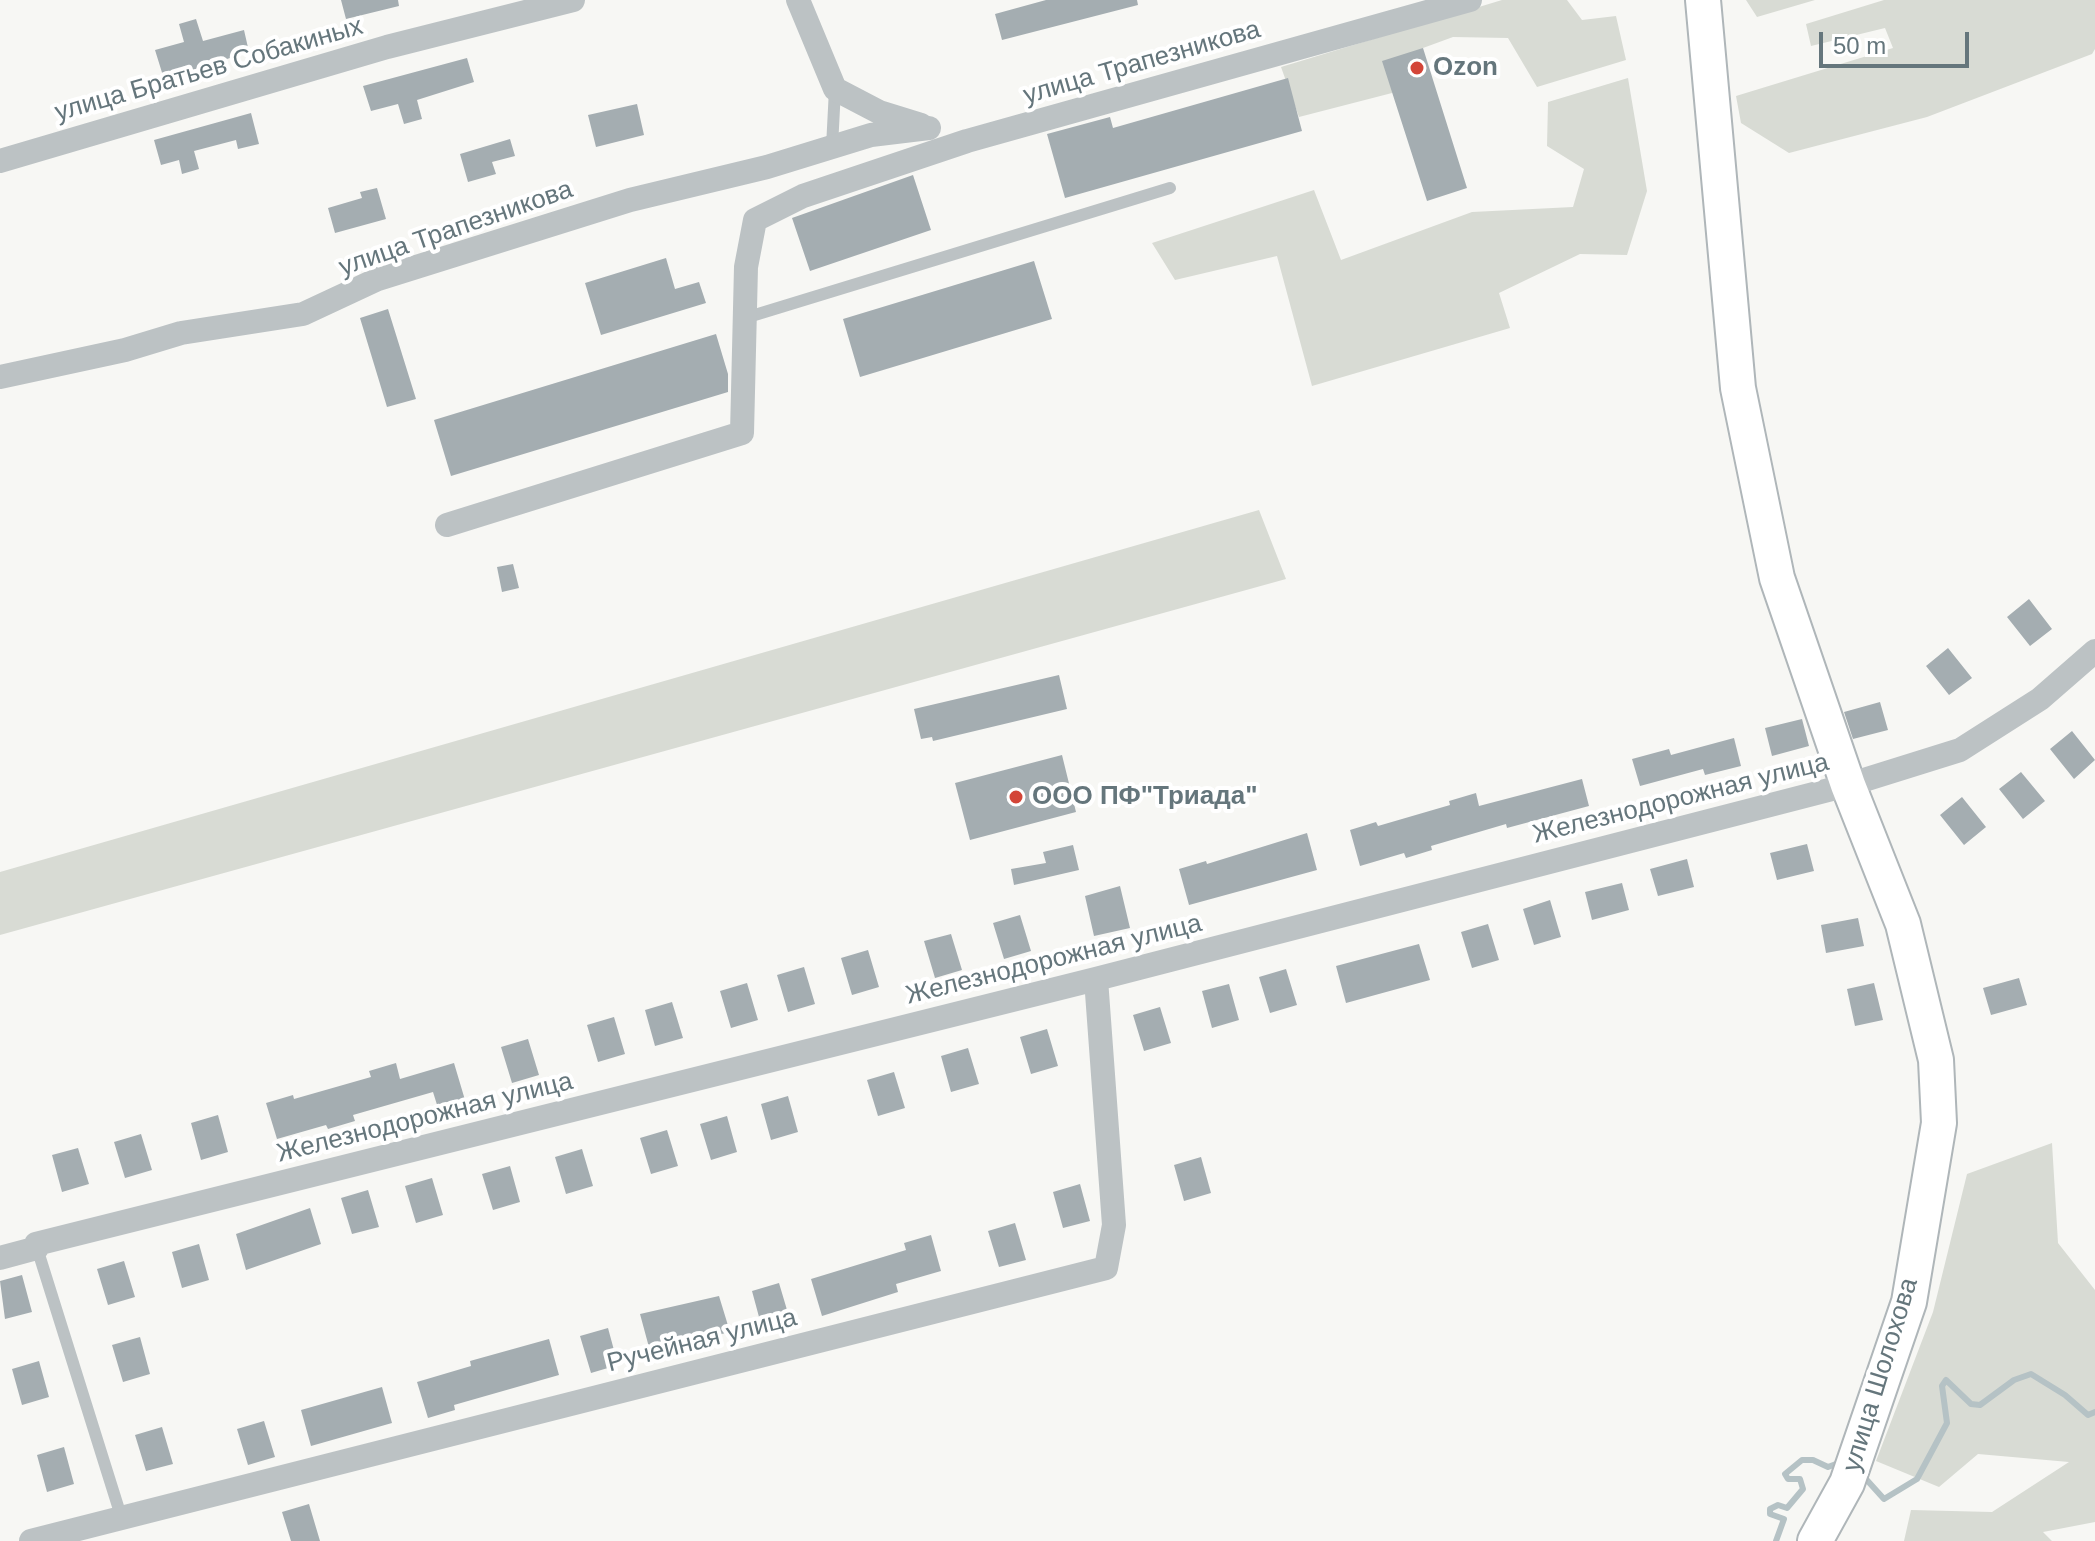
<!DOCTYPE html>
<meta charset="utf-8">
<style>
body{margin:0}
#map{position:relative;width:2095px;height:1541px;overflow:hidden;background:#f7f7f4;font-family:Helvetica,sans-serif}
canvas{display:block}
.scale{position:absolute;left:1819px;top:32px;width:150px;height:36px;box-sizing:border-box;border:4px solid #65767c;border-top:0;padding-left:10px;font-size:24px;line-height:28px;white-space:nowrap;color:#65767c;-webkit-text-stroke:6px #fff;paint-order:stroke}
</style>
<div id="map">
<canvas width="2095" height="1541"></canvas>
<div class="scale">50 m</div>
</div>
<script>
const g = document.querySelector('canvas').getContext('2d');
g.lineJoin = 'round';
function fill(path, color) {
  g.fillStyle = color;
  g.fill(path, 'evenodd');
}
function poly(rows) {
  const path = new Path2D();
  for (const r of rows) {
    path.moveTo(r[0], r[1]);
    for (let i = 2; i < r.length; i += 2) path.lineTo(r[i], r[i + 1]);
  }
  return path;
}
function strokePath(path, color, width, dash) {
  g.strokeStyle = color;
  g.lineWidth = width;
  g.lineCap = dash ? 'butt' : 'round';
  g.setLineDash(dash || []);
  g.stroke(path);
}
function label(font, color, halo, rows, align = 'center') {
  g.font = font + ' Helvetica,sans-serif';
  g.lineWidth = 8;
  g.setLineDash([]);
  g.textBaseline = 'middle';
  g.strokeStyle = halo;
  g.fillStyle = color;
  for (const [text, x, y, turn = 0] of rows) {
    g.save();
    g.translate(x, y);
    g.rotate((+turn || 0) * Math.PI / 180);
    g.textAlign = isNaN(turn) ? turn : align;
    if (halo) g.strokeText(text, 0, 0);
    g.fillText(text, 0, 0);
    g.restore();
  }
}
fill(poly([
 [1502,0,1567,0,1582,20,1616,16,1626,60,1537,87,1508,38,1453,37,1423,48,1392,93,1299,117,1281,67],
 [1746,0,1815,0,1757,17],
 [1884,0,2095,0,2095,49,2092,54,1927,117,1789,153,1741,123,1736,96,1893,48,1885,28,1811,46,1806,24],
 [1628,78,1647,191,1627,255,1580,254,1499,293,1510,328,1312,386,1277,256,1175,280,1152,243,1314,190,1341,260,1472,212,1573,207,1584,169,1547,146,1548,102],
 [1259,510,1286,579,0,935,0,872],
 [2052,1143,2058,1243,2095,1290,2095,1522,2043,1532,2052,1541,1904,1541,1911,1510,1992,1512,2069,1462,1978,1454,1939,1487,1876,1461,1933,1312,1967,1174]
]), '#d8dbd4');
strokePath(poly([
 [1865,1478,1884,1499,1917,1479,1947,1423,1942,1386,1946,1380,1971,1404,1980,1405,2014,1380,2031,1374,2065,1395,2088,1415,2095,1412],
 [1776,1541,1784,1519,1770,1514,1770,1509,1778,1505,1787,1508,1803,1489,1800,1479,1788,1479,1785,1474,1802,1460,1813,1460,1828,1467,1836,1464]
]), '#b5c2c5', 6);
fill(poly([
 [341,0,398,0,399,6,346,19],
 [1046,0,1137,0,1138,5,1002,40,995,14],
 [196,19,203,41,244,30,249,52,164,79,155,50,184,42,179,24],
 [1423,48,1467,188,1427,201,1382,61],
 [467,58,474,82,417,100,422,119,404,124,398,104,371,111,363,86],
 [1288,78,1302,131,1065,198,1047,134,1110,117,1113,128],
 [637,104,644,135,596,147,588,115],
 [251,113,259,144,238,149,236,140,194,151,199,169,182,174,179,160,161,165,154,140],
 [510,139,515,156,492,162,496,174,468,182,460,154],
 [913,175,931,230,810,271,792,218],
 [377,188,386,219,335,233,328,208,362,198,360,192],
 [666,258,675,289,699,282,706,303,601,335,585,283],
 [1034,261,1052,319,860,377,843,319],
 [388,309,416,399,387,407,360,318],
 [716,334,728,374,728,392,451,476,434,420],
 [513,564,519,588,502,592,497,567],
 [2029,599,2052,629,2030,646,2007,617],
 [1948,648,1972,678,1949,695,1926,666],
 [1059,675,1067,709,933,741,932,737,921,739,914,709],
 [1880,702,1888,730,1853,739,1844,712],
 [1802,719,1809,746,1772,756,1765,728],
 [2072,731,2095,760,2074,779,2050,749],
 [1734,738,1741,766,1705,775,1703,769,1640,786,1632,759,1669,749,1671,755],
 [1062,755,1076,812,970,840,955,783],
 [2021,772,2045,801,2023,819,1999,789],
 [1582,779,1589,806,1507,828,1506,824,1431,846,1432,850,1406,858,1404,853,1360,866,1350,830,1376,822,1378,826,1450,805,1449,801,1476,793,1479,806],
 [1962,797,1986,827,1964,845,1940,815],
 [1307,833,1317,870,1189,905,1179,869,1206,861,1207,864],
 [1807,844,1814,871,1777,880,1770,853],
 [1073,845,1079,870,1014,885,1011,869,1046,863,1043,852],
 [1687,859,1694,887,1658,896,1650,869],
 [1622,883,1629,910,1592,920,1585,892],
 [1120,886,1130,928,1094,936,1085,896],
 [1550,900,1561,937,1534,945,1523,909],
 [1020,915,1031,951,1004,959,993,923],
 [1858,918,1864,946,1826,953,1821,925],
 [1488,924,1499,960,1472,968,1461,932],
 [951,934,962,970,935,978,924,941],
 [1419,944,1430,980,1346,1003,1336,966],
 [868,950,879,987,852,995,841,958],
 [804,967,815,1004,788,1012,777,975],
 [1286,969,1297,1005,1270,1013,1259,977],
 [2019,978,2027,1005,1991,1015,1983,988],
 [747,983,758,1020,731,1028,720,991],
 [1874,983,1883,1020,1855,1026,1847,989],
 [1229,984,1239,1020,1212,1028,1202,991],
 [672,1002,683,1038,655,1046,645,1010],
 [1160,1007,1171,1043,1144,1051,1133,1015],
 [614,1017,625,1054,598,1062,587,1025],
 [1047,1029,1058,1066,1031,1074,1020,1037],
 [528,1039,539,1075,512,1083,501,1047],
 [968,1048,979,1084,951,1092,941,1056],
 [396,1063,400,1079,454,1063,465,1100,438,1108,433,1092,353,1115,355,1121,328,1129,326,1125,277,1139,266,1103,293,1095,294,1099,371,1077,369,1071],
 [894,1072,905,1108,878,1116,867,1080],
 [788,1096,798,1132,771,1140,761,1104],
 [218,1115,228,1152,201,1160,191,1123],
 [727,1116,737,1152,711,1160,700,1124],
 [667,1130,678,1166,651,1174,640,1138],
 [141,1134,152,1170,125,1178,114,1142],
 [78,1148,89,1184,62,1192,52,1155],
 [582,1149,593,1186,566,1194,555,1157],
 [1201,1157,1211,1193,1184,1201,1174,1165],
 [510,1166,520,1202,493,1210,482,1174],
 [432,1178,443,1215,416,1223,405,1186],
 [1080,1184,1090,1221,1063,1228,1053,1192],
 [368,1190,379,1227,352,1234,341,1198],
 [310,1208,321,1244,246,1270,236,1234],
 [1015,1223,1026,1260,999,1267,988,1231],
 [931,1235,941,1271,896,1284,898,1292,822,1316,811,1279,906,1250,904,1243],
 [199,1244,209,1280,182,1288,172,1252],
 [124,1261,135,1297,108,1305,97,1269],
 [22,1275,32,1312,5,1319,0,1281],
 [779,1283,790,1320,762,1328,752,1291],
 [719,1296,730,1332,650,1351,640,1314],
 [608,1328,618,1365,591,1373,580,1336],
 [140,1337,150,1374,123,1382,112,1345],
 [549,1339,559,1375,454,1405,455,1410,428,1418,417,1382,471,1366,470,1361],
 [39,1361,49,1397,22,1405,12,1369],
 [382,1387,392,1423,311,1446,301,1410],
 [264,1421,275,1457,248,1465,237,1429],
 [162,1427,173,1464,146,1471,135,1435],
 [64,1447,74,1484,47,1492,37,1455],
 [309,1504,320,1541,291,1541,282,1512]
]), '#a4adb1');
const secondary = poly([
 [1703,0,1738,388,1777,578,1848,785,1903,924,1936,1060,1939,1123,1909,1302,1847,1483,1815,1541]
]);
strokePath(secondary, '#afb6b9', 38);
strokePath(poly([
 [832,147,835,89],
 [745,318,1170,188],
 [37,1248,121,1516]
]), '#bcc2c4', 12);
strokePath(poly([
 [798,0,835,89,879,112,921,125],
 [0,161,387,47,573,0],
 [0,377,125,350,181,333,303,314,378,279,630,200,767,167,871,135,929,128],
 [447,525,742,433,746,267,755,220,803,196,967,141,1470,0],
 [0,1258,37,1248,36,1244,1096,979,1848,785,1960,750,2040,699,2095,651],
 [31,1541,1106,1268,1114,1225,1096,979]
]), '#bcc2c4', 24);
strokePath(secondary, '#fff', 34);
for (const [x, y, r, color] of [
 [1417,68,8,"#d34538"],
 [1016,797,8,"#d34538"]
]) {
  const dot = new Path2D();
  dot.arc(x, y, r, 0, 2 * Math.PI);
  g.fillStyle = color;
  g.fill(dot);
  strokePath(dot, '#fff', 3);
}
label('26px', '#65767c', '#fff', [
 ["улица Трапезникова",1142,63,-16],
 ["улица Братьев Собакиных",209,70,-16],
 ["улица Трапезникова",456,229,-19],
 ["Железнодорожная улица",1681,799,-14],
 ["Железнодорожная улица",1054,960,-14],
 ["Железнодорожная улица",425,1118,-14],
 ["Ручейная улица",702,1341,-14],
 ["улица Шолохова",1881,1375,-73]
]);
label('bold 26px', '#65767c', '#fff', [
 ["Ozon",1433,68],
 ["ООО ПФ\"Триада\"",1032,797]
], 'left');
</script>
